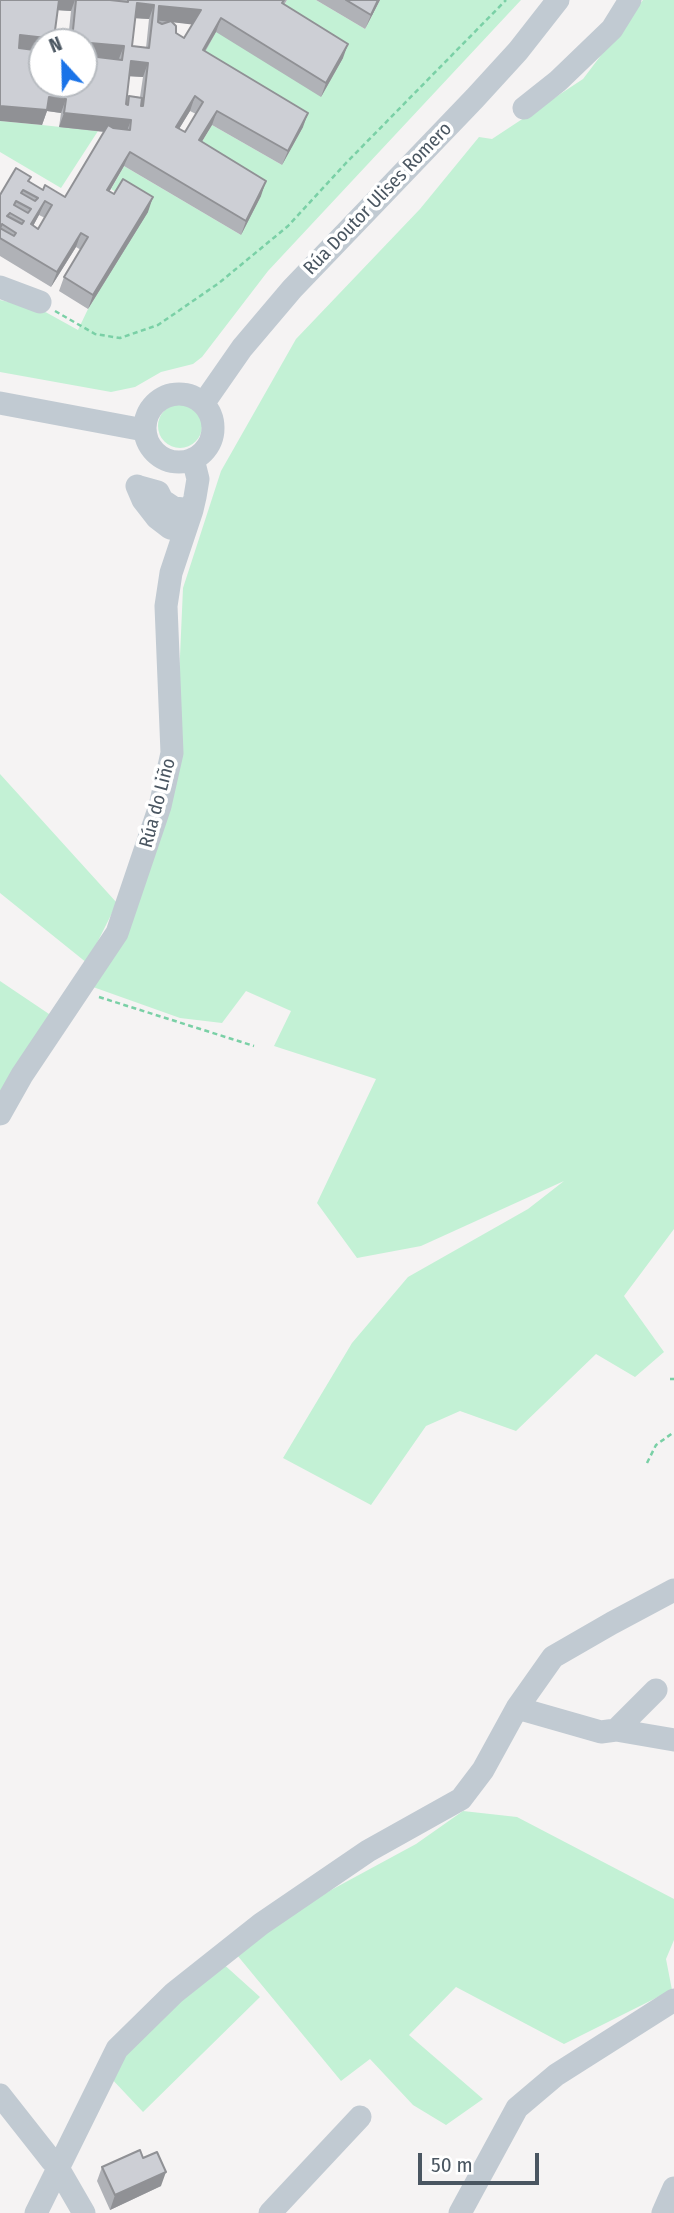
<!DOCTYPE html>
<meta charset="utf-8">
<style>
body{margin:0}
#map{position:relative;width:674px;height:2213px;overflow:hidden;background:#f5f3f3;font-family:"Fira Sans Condensed",sans-serif}
canvas{display:block}
.north{position:absolute;left:28px;top:28px;width:70px;height:70px;box-sizing:border-box;background:#fff;border:2px solid #b7bbc0;border-radius:50%;rotate:338deg;font-size:19px;font-weight:700;line-height:28px;text-align:center;color:#4a5661}
.north::after{content:'';display:block;margin:auto;width:24px;height:32px;background:#1a73e8;clip-path:polygon(50% 0,100% 100%,50% 72%,0 100%)}
.scale{position:absolute;left:418px;top:2153px;width:121px;height:32px;box-sizing:border-box;border:4px solid #4a5661;border-top:0;padding-left:9px;font-size:21px;line-height:24px;white-space:nowrap;color:#4a5661;-webkit-text-stroke:5px #fff;paint-order:stroke}
</style>
<div id="map">
<canvas width="674" height="2213"></canvas>
<div class="north">N</div>
<div class="scale">50 m</div>
</div>
<script>
const g = document.querySelector('canvas').getContext('2d');
g.lineJoin = 'round';
function fill(path, color) {
  g.fillStyle = color;
  g.fill(path, 'evenodd');
}
function poly(rows) {
  const path = new Path2D();
  for (const r of rows) {
    if (r.length === 3) {
      path.moveTo(r[0] + r[2], r[1]);
      path.arc(r[0], r[1], r[2], 0, 2 * Math.PI);
      continue;
    }
    path.moveTo(r[0], r[1]);
    for (let i = 2; i < r.length; i += 2) path.lineTo(r[i], r[i + 1]);
  }
  return path;
}
function strokePath(path, color, width, dash) {
  g.strokeStyle = color;
  g.lineWidth = width;
  g.lineCap = dash ? 'butt' : 'round';
  g.setLineDash(dash || []);
  g.stroke(path);
}
function label(font, color, halo, rows, align = 'center') {
  g.font = font + ' "Fira Sans Condensed",sans-serif';
  g.lineWidth = 7;
  g.setLineDash([]);
  g.textBaseline = 'middle';
  g.strokeStyle = halo;
  g.fillStyle = color;
  for (const [text, x, y, turn = 0] of rows) {
    g.save();
    g.translate(x, y);
    g.rotate((+turn || 0) * Math.PI / 180);
    g.textAlign = isNaN(turn) ? turn : align;
    if (halo) g.strokeText(text, 0, 0);
    g.fillText(text, 0, 0);
    g.restore();
  }
}
fill(poly([
 [287,0,316,0,365,29,380,0,521,0,268,271,202,357,193,364,161,372,135,387,111,392,0,372,0,300,40,309,78,330,88,309,147,211,111,189,124,166,241,235,194,155,212,125,282,165,197,64,216,32,277,18],
 [643,0,674,0,674,1229,624,1296,664,1352,635,1377,596,1354,516,1431,460,1411,426,1426,371,1505,283,1458,352,1343,408,1277,528,1209,564,1181,421,1246,357,1258,317,1203,376,1079,274,1046,291,1011,246,991,222,1023,180,1018,93,987,176,747,183,588,221,471,296,339,420,209,479,137,492,139,583,79],
 [0,121,42,125,98,131,61,188,0,152],
 [180,426,22],
 [0,774,117,903,87,963,0,893],
 [0,981,52,1016,0,1094],
 [463,1811,517,1817,674,1899,674,1940,666,1959,672,1990,564,2044,456,1987,409,2035,483,2099,446,2125,413,2105,370,2059,341,2081,237,1955,285,1915,416,1844],
 [220,1961,260,1997,143,2112,109,2076,121,2059]
]), '#c3f1d5');
strokePath(poly([
 [55,311,95,334,120,338,158,325,219,283,288,226,346,163,506,0],
 [99,997,254,1046],
 [670,1379,674,1379],
 [647,1463,656,1445,674,1432]
]), '#7ad0a6', 2.5, [5, 3.5]);
strokePath(poly([
 [524,108,558,81,612,29,630,0],
 [0,287,40,302],
 [179,428,34],
 [0,403,144,430],
 [203,404,242,348,292,289,475,98,518,51,558,0],
 [137,486,143,500,157,518,170,528,185,531],
 [140,487,158,492,162,500,174,508,192,510],
 [0,1114,22,1075,117,933,160,806,172,753,166,606,171,573,192,510,195,497,198,479,193,459],
 [517,1708,601,1732,616,1730,674,1740],
 [616,1730,656,1690],
 [0,2095,52,2161,60,2164],
 [58,2168,84,2213],
 [36,2213,117,2049,174,1993,261,1924,368,1851,461,1799,483,1770,517,1708,553,1657,612,1623,674,1590],
 [270,2213,360,2117],
 [460,2213,517,2108,556,2075,674,2000],
 [663,2213,674,2188]
]), '#c1cad2', 23);
fill(poly([
 [0,0,287,0,284,5,343,58,321,97,216,32,205,52,303,127,282,165,212,125,201,142,261,196,241,235,124,166,109,192,148,212,88,309,59,291,64,277,81,250,76,247,51,287,0,256,0,195,31,177,29,182,43,190,65,197,104,132,59,127,61,113,47,111,42,125],
 [58,10,71,11,68,40,54,38],
 [135,18,149,19,146,48,132,46],
 [173,22,193,24,184,38,176,33],
 [42,42,84,42,84,84,64,84,63,90,50,88,42,84],
 [129,76,143,77,140,97,129,96,126,104],
 [190,111,196,114,185,132,179,129],
 [39,215,45,218,38,229,33,226],
 [316,0,380,0,365,29],
 [143,2158,161,2186,110,2210,97,2181,102,2167]
]), '#b0b2b7');
fill(poly([
 [58,0,75,0,71,11,54,10],
 [378,0,380,0,365,29,371,15],
 [137,3,154,5,149,19,132,18],
 [159,6,201,10,196,25,154,20],
 [221,18,216,32,197,64,203,50],
 [20,35,46,38,45,42,42,42,41,52,15,50],
 [90,43,124,46,118,61,85,57],
 [348,44,343,58,321,97,326,83],
 [131,61,148,63,143,77,125,76],
 [195,96,190,111,171,142,176,127],
 [49,97,66,99,61,113,47,111,42,125,0,121,0,106],
 [217,111,212,125,194,155,199,140],
 [64,113,131,120,126,134,59,127],
 [308,113,303,127,282,165,288,151],
 [130,152,124,166,102,204,107,190],
 [266,181,261,196,241,235,246,221],
 [153,197,148,212,88,309,93,295],
 [45,201,39,215,26,239,31,224],
 [81,233,76,247,51,287,57,272],
 [166,2172,161,2186,110,2210,115,2195]
]), '#909195');
const building = poly([
 [0,0,59,0,54,38,72,40,76,0,110,0,128,2,128,0,284,0,282,3,348,44,326,83,221,18,203,50,308,113,288,151,217,111,199,140,266,181,246,221,130,152,107,190,114,194,123,179,153,197,93,295,64,277,88,237,81,233,57,272,0,238,0,195,16,168,31,177,28,181,43,190,45,185,65,197,108,125,113,128,130,130,131,120,64,113,66,99,49,97,47,110,0,106,0,0],
 [137,3,154,5,149,48,132,46,137,3],
 [159,6,201,10,184,38,176,33,176,26,171,21,162,24,158,22,159,6],
 [20,35,46,38,45,42,84,42,84,84,67,84,67,90,50,88,50,84,42,84,42,51,19,48,20,35],
 [90,43,124,46,122,60,89,56,90,43],
 [131,61,148,63,143,106,141,106,142,98,129,96,128,105,126,104,131,61],
 [195,96,203,102,185,132,176,127,195,96],
 [23,190,38,198,35,201,21,193,23,190],
 [16,201,31,209,28,213,14,205,16,201],
 [45,201,52,205,38,229,31,224,45,201],
 [10,213,24,221,22,224,7,216,10,213],
 [2,224,16,233,14,236,0,228,2,224],
 [346,0,378,0,371,15,346,0],
 [140,2150,143,2158,157,2152,166,2172,115,2195,102,2167,140,2150]
]);
fill(building, '#cdcfd5');
strokePath(building, '#909195', 2);
label('19px', '#4a5661', '#fff', [
 ["Rúa Doutor Ulises Romero",378,199,-46],
 ["Rúa do Liño",158,803,-75]
]);
</script>
